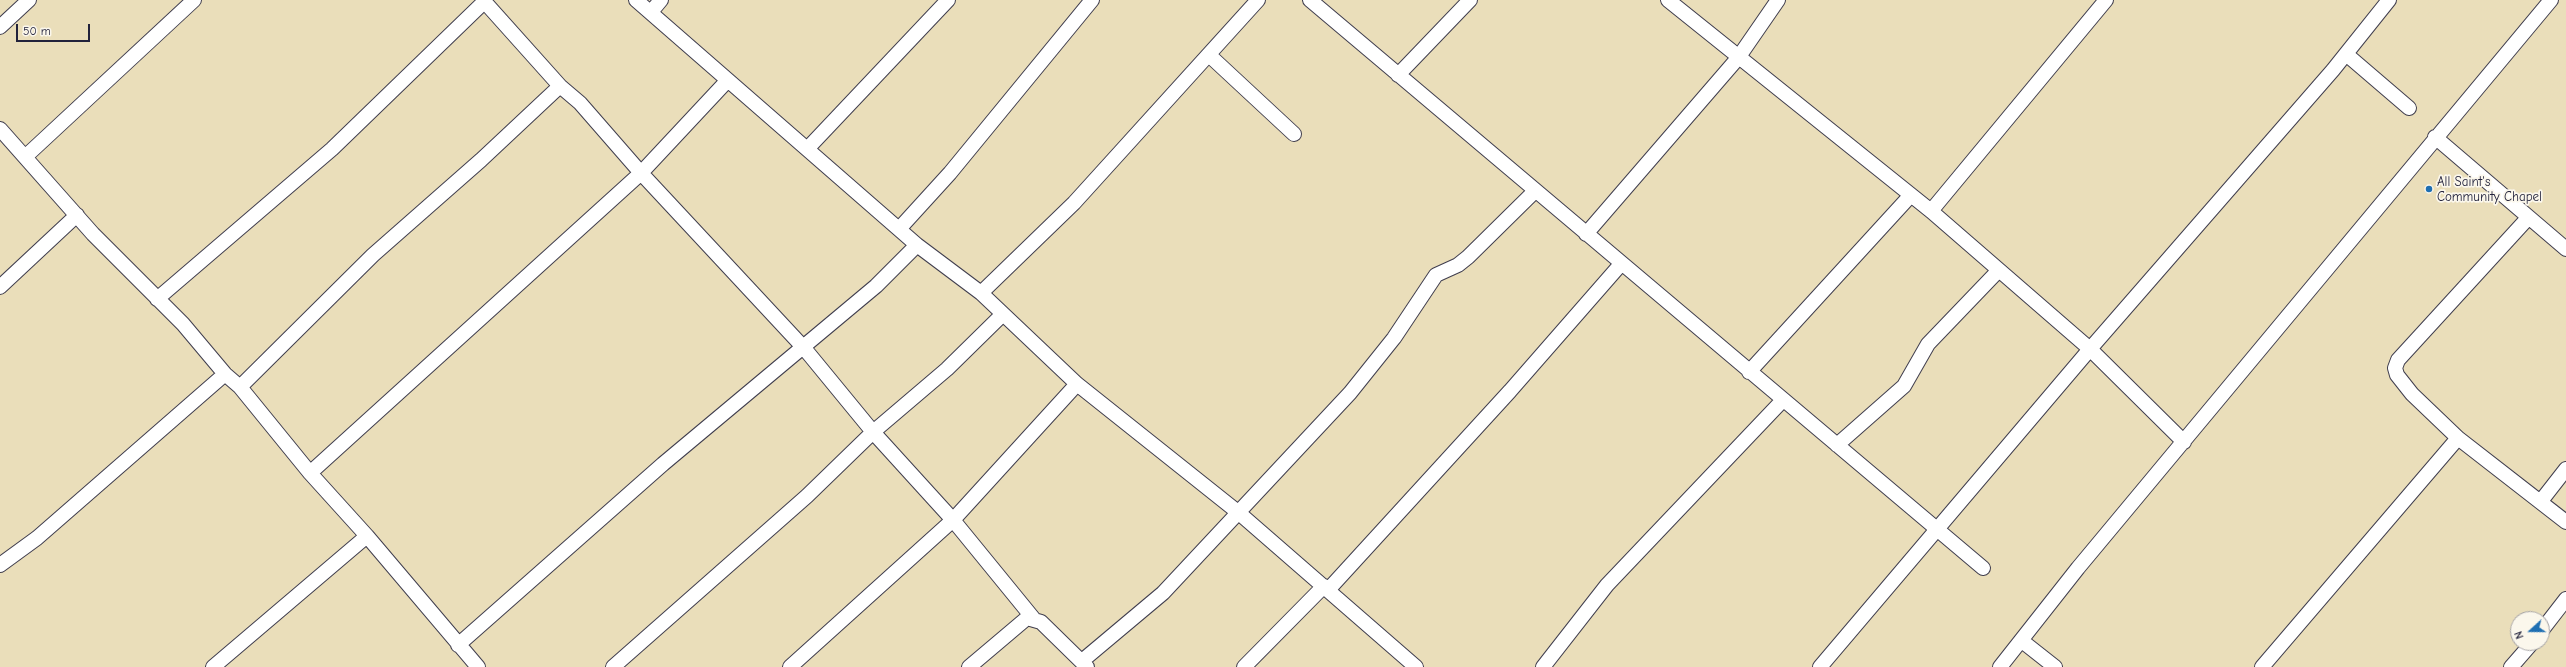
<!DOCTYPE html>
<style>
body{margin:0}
#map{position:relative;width:2566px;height:667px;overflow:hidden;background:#eadeba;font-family:"Comic Neue",sans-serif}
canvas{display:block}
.north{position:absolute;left:2510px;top:611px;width:40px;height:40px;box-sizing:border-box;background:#fbf7ec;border:1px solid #a4a2a5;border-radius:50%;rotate:249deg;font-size:11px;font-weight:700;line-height:16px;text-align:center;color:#22223b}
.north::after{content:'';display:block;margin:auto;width:14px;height:18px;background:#1f6fb2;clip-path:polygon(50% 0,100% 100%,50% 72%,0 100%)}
.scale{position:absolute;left:16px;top:24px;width:74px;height:18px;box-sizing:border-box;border:2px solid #22223b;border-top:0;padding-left:5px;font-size:12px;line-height:14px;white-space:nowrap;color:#22223b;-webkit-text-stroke:3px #fbf7ec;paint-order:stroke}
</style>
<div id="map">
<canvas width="2566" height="667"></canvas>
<div class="north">N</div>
<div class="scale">50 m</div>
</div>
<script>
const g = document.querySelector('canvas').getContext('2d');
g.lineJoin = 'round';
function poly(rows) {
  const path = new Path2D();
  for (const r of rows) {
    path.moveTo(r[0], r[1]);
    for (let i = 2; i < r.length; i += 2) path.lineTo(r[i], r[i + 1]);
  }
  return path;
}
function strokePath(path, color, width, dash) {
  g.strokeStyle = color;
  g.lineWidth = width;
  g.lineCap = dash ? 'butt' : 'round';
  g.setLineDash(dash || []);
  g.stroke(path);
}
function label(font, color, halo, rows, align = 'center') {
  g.font = font + ' "Comic Neue",sans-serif';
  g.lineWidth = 3.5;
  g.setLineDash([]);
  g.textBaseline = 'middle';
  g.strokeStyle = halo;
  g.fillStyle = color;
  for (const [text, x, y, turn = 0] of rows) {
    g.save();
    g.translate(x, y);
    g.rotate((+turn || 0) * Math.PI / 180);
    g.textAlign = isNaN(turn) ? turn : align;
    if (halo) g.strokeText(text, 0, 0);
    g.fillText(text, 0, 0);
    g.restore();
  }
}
const minor = poly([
 [636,0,917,245,981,293,1077,384,1239,513,1416,667],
 [1310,0,1983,568],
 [1668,0,1931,211,2090,349,1820,667],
 [651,12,661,0],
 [0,27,29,0],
 [2346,54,2409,108],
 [1209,55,1294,134],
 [1398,75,1470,0],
 [560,86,580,103,641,173,804,348,873,432,953,520,1033,618],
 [0,129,93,234,183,324,225,374,240,387,310,473,367,536,478,667],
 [2435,137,2566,249],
 [808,148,948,0],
 [25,157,194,0],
 [1931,211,2106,0],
 [2528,218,2398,360,2395,368,2397,375,2412,394,2458,438,2566,522],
 [899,229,950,173,1092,0],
 [1586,234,1738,58,1778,0],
 [0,287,77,215],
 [981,293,1074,203,1258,0],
 [157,299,332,149,484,2],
 [1749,372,1911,195],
 [240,387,373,255,481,160,560,86,483,0],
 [2184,442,2090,349,2333,70,2389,0],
 [1837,445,1904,386,1928,344,1999,270],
 [310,473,641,173,727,81],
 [2541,501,2566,469],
 [0,565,37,538,225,374],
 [1328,590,1510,391,1621,264],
 [2542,630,2566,599],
 [2022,641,2055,667],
 [458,645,663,464,876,286,917,245],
 [1082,661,1163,593,1350,393,1394,338,1436,275,1458,265,1468,257,1535,191],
 [213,667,367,536],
 [613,667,807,496,873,432,947,369,1003,314],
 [790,667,953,520,1077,384],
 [969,667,1027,618,1041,622,1087,667],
 [1244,667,1324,586],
 [1543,667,1607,585,1782,401],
 [2000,667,2078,568,2551,0],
 [2262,667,2458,438],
 [2511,667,2532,643]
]);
strokePath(minor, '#403e4e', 16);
strokePath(minor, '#fff', 14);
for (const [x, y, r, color] of [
 [2429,189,4,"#1f6fb2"]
]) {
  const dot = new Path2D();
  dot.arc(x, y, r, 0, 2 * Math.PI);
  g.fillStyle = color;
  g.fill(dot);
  strokePath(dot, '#fbf7ec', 1.5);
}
label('13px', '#22223b', '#fbf7ec', [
 ["All Saint's",2437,182],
 ["Community Chapel",2437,197]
], 'left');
</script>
